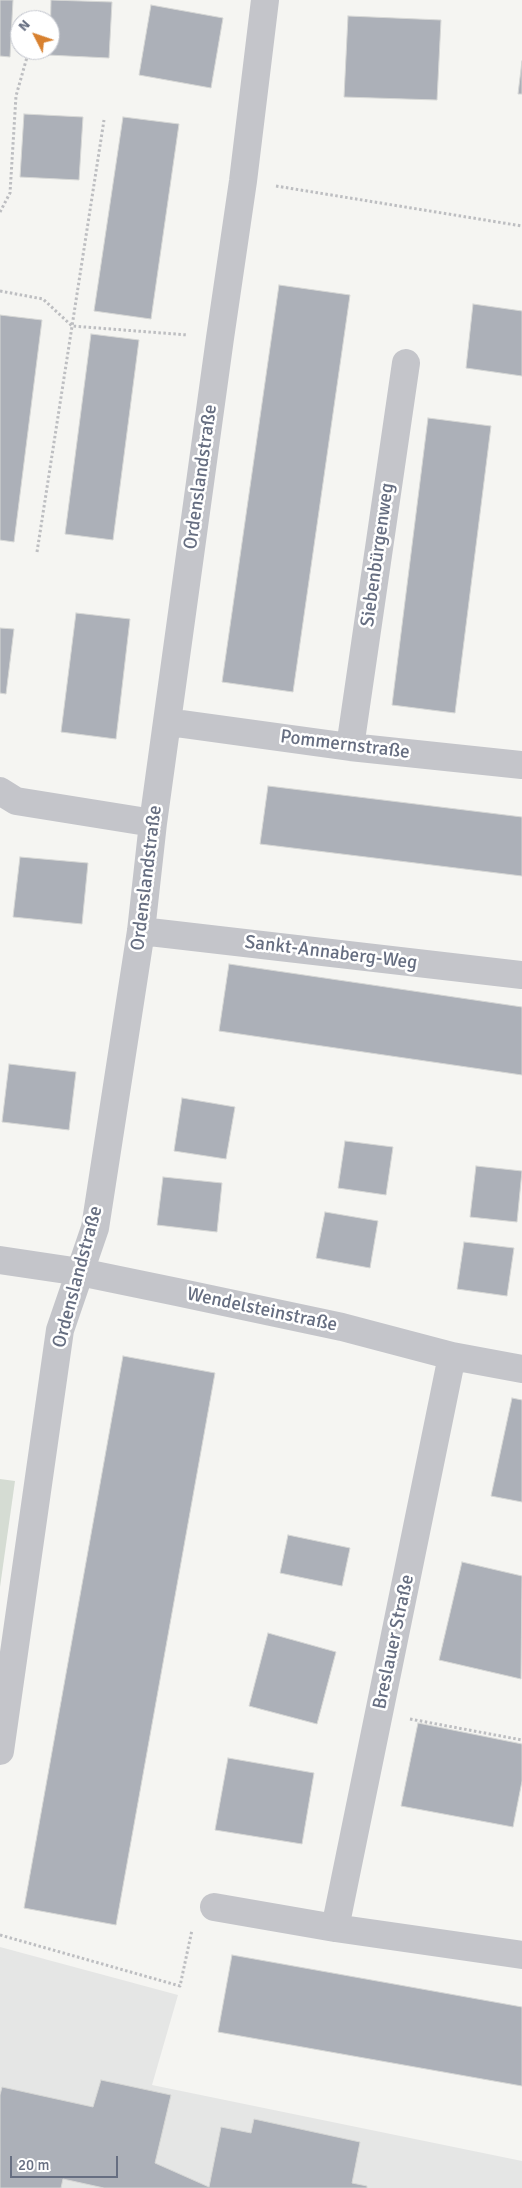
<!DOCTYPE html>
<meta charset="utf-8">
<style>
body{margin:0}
#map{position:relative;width:522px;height:2188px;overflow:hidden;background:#f5f5f2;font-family:Signika,sans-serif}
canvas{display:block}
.north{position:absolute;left:10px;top:10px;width:50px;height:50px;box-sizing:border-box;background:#fff;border:1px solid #c2c5cd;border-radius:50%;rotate:311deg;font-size:14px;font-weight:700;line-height:20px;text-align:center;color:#666e81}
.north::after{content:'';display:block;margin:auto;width:18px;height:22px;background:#d8812f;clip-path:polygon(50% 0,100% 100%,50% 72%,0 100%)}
.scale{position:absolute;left:10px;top:2156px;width:108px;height:22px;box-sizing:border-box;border:2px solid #666e81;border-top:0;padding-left:6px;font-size:15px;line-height:18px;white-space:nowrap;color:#666e81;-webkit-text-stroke:4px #fff;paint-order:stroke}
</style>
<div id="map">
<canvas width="522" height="2188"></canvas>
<div class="north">N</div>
<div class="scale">20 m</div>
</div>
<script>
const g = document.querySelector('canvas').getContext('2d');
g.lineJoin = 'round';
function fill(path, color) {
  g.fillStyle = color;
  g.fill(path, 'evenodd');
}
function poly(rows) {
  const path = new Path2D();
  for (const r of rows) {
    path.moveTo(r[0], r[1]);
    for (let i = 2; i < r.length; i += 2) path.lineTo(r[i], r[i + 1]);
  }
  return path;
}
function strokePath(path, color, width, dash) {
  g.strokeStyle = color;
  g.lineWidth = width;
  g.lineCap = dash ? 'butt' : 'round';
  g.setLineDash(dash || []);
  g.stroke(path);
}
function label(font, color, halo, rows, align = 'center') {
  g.font = font + ' Signika,sans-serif';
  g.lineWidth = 5;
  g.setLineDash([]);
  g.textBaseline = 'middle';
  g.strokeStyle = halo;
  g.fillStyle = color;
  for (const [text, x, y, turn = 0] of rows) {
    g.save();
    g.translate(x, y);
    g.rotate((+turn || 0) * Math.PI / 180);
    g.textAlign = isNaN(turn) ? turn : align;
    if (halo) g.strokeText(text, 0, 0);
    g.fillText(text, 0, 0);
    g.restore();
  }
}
fill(poly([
 [0,1947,178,1995,152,2085,522,2161,522,2188,0,2188]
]), '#e5e6e5');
fill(poly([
 [0,1479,15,1481,0,1587]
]), '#d5dcd3');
const building = poly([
 [0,0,13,0,10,57,0,56,0,0],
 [51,0,112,2,109,58,48,55,48,50,50,50,51,0],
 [151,5,223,18,211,88,139,75,151,5],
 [348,16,441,20,437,100,344,97,348,16],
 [522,61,522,94,518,94,522,61],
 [24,114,83,117,79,180,20,177,24,114],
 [123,117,179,124,151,319,94,311,123,117],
 [279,285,350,295,293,692,222,682,279,285],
 [473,304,522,311,522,376,466,368,473,304],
 [0,315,42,320,14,542,0,540,0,315],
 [91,334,139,340,113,540,65,534,91,334],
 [428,418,491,426,455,713,392,705,428,418],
 [76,613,130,619,116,739,61,732,76,613],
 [0,628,14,629,6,694,0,693,0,628],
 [268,786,522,817,522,876,260,844,268,786],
 [20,857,88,863,82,924,13,917,20,857],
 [229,964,522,1007,522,1075,219,1031,229,964],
 [9,1064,76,1072,69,1130,2,1122,9,1064],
 [182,1098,235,1107,226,1159,174,1151,182,1098],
 [345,1141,393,1147,386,1195,338,1188,345,1141],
 [476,1166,522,1171,517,1222,470,1217,476,1166],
 [163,1177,222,1183,217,1232,157,1225,163,1177],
 [325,1212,378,1221,370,1268,316,1258,325,1212],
 [464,1242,514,1248,507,1296,457,1289,464,1242],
 [123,1356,215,1373,116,1925,24,1908,123,1356],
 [512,1398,522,1400,522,1502,491,1496,512,1398],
 [288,1535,350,1548,342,1586,280,1573,288,1535],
 [462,1562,522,1576,521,1679,439,1660,462,1562],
 [268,1633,336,1652,317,1724,249,1706,268,1633],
 [418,1723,522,1744,522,1781,513,1827,401,1806,418,1723],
 [228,1758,314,1773,302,1844,215,1830,228,1758],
 [232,1955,522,2007,522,2086,218,2032,232,1955],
 [101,2080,171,2095,155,2163,209,2187,221,2127,251,2133,254,2119,360,2142,352,2183,367,2186,367,2188,104,2188,63,2179,61,2188,0,2188,0,2095,2,2087,93,2107,101,2080]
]);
fill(building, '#acb0b8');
strokePath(building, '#d6d7d5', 1);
strokePath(poly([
 [276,186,522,226],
 [0,212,10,193,16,96,29,50],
 [0,291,43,299,72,326,188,335],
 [37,552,104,120],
 [410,1719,522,1740],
 [0,1935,180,1986,192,1930]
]), '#bdbec1', 3, [2.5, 2.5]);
strokePath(poly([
 [168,722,350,747,522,765],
 [350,747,406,363],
 [0,791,16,801,153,823],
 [141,931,522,975],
 [0,1260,80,1272,177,1292,342,1327,452,1356,522,1369],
 [0,1751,60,1330,95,1228,141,931,153,823,220,338,243,181,265,0],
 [214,1907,335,1928,522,1955],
 [335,1928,452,1356]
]), '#c4c5ca', 28);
label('19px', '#666e81', '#fff', [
 ["Ordenslandstraße",201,477,-82],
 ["Siebenbürgenweg",378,555,-82],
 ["Pommernstraße",345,745,7],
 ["Ordenslandstraße",147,878,-83],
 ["Sankt-Annaberg-Weg",331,953,7],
 ["Ordenslandstraße",78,1277,-75],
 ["Wendelsteinstraße",262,1310,12],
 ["Breslauer Straße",394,1642,-78]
]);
</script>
